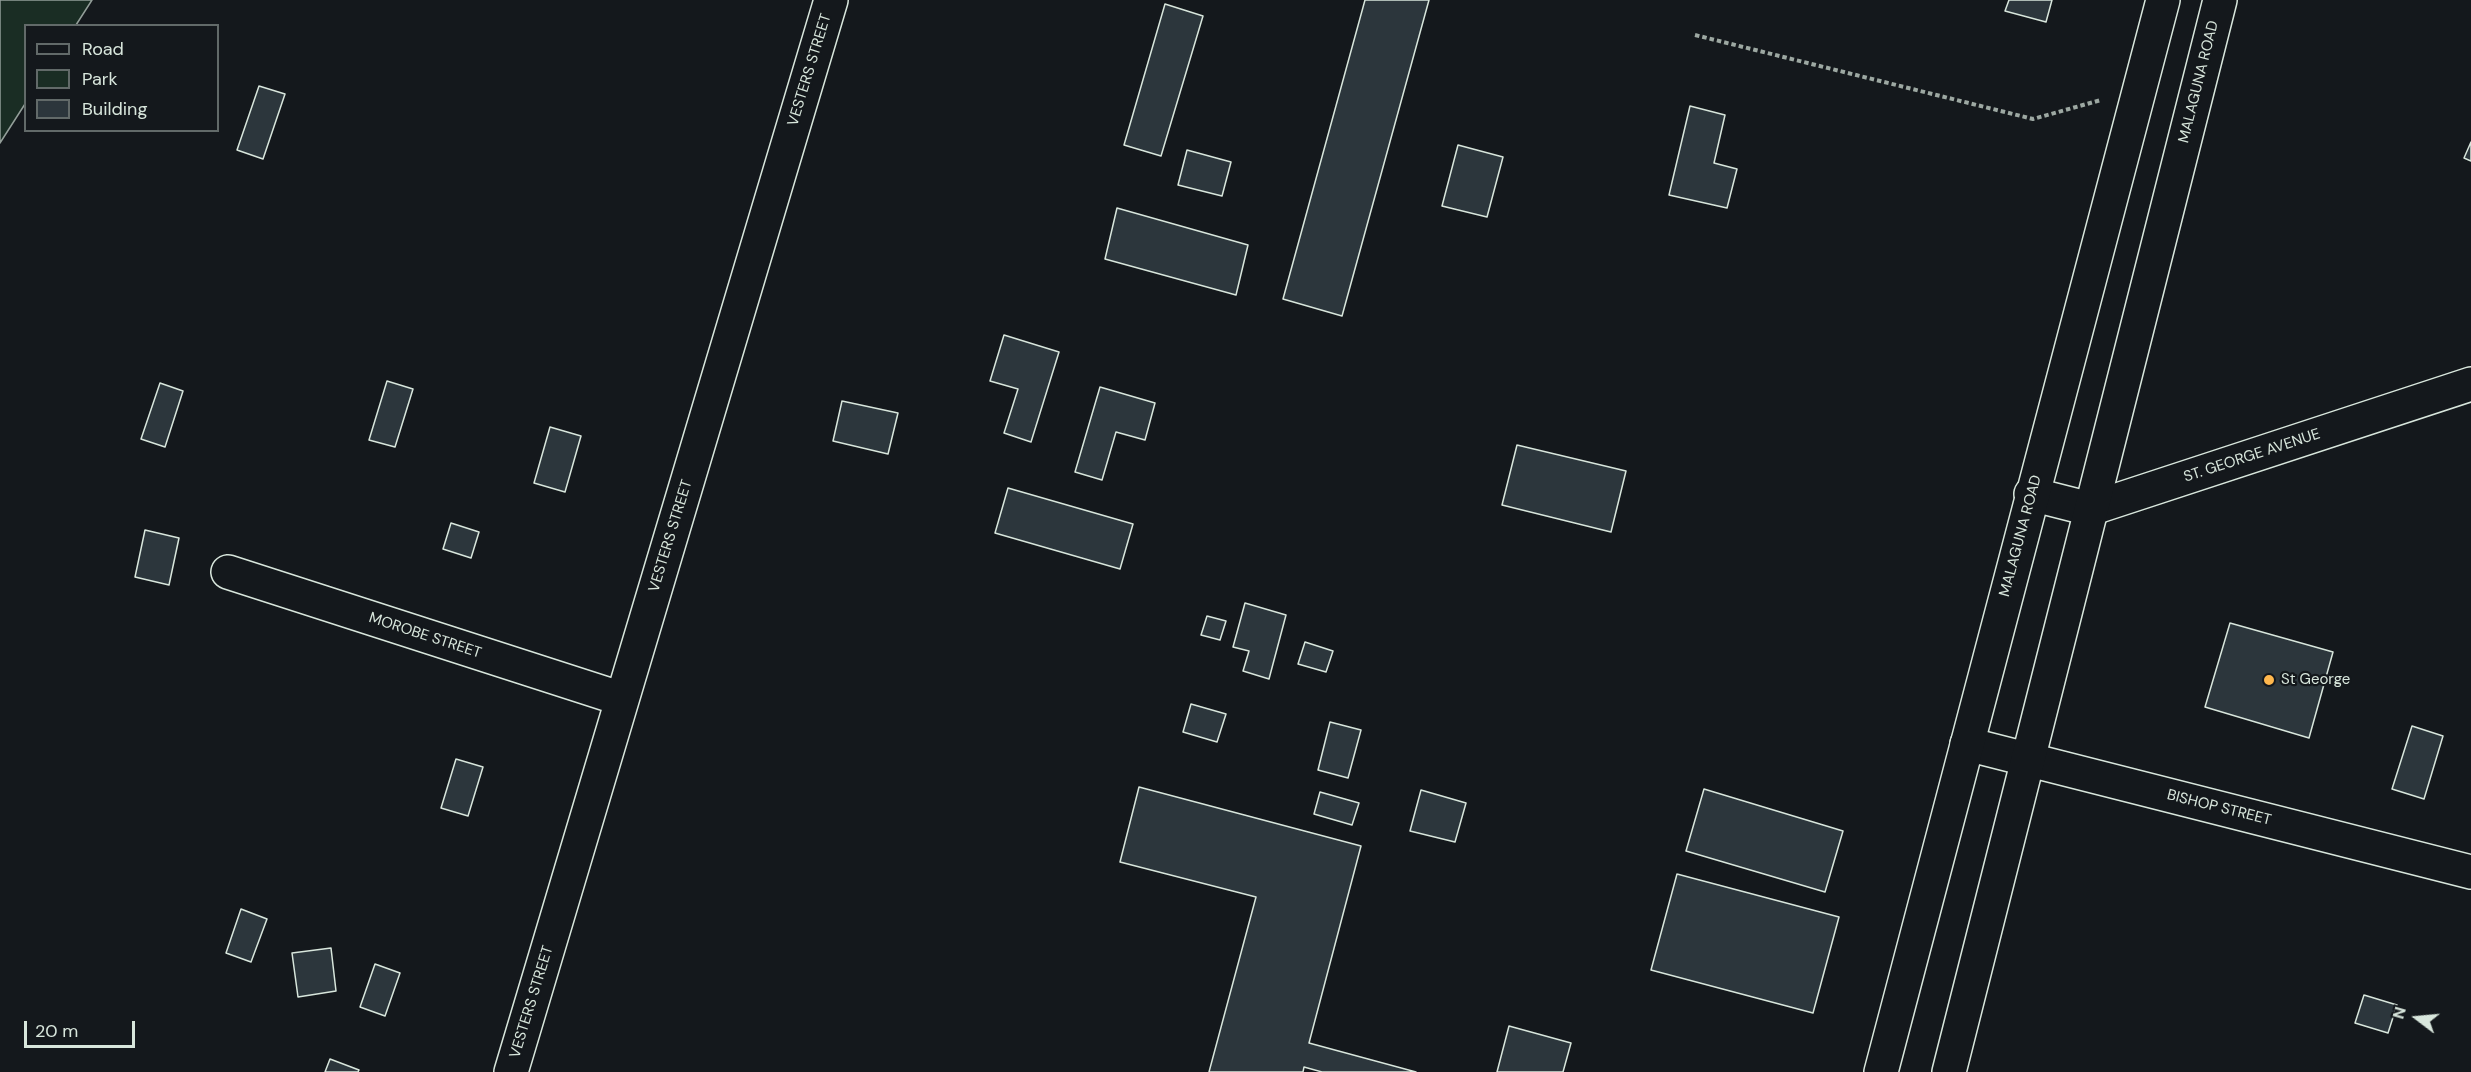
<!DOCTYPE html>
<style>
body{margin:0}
#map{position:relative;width:2471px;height:1072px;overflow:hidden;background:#14181c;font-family:"DM Sans",sans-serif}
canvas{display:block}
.legend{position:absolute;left:24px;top:24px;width:195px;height:108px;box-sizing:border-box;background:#14181c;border:2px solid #626a69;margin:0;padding:8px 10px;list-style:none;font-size:18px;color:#d8e6dc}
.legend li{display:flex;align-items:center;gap:12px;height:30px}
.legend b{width:30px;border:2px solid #626a69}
.north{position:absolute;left:2387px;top:988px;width:60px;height:60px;-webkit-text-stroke:4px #14181c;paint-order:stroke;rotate:286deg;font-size:16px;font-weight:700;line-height:24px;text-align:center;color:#d8e6dc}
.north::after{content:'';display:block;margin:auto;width:21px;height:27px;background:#d8e6dc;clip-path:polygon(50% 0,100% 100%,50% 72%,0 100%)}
.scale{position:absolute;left:24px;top:1021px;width:111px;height:27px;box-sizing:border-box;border:3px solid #d8e6dc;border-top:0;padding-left:8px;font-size:18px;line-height:21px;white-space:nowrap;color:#d8e6dc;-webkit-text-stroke:4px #14181c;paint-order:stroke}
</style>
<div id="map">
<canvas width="2471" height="1072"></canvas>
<ul class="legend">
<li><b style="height:8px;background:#14181c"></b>Road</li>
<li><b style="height:16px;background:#1a2d24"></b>Park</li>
<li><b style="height:16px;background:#2c363c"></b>Building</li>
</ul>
<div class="north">N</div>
<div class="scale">20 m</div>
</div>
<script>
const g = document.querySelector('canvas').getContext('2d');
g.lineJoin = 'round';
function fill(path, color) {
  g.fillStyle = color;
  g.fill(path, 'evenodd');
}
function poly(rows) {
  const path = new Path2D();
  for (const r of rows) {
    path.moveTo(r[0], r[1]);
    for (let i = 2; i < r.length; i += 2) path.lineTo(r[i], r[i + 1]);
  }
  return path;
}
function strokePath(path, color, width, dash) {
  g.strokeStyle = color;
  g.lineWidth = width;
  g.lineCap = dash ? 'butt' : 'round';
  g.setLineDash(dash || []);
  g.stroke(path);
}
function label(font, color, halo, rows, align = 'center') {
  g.font = font + ' "DM Sans",sans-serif';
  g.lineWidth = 4.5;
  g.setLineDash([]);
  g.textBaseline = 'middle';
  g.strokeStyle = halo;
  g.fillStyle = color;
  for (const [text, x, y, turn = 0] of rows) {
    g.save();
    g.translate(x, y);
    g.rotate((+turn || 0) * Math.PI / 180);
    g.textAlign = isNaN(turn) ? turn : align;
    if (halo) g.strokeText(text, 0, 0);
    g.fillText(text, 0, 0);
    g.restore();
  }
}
const green = poly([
 [0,0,92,0,76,25,26,26,25,104,0,143,0,0]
]);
fill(green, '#1a2d24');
strokePath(green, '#939e99', 1.5);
const building = poly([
 [1365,0,1429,0,1342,316,1283,299,1365,0],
 [2009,0,2052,0,2046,22,2005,11,2009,0],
 [1165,4,1203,16,1161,156,1124,145,1165,4],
 [259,86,285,94,263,159,237,150,259,86],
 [1690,106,1725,115,1714,163,1737,169,1727,208,1669,195,1690,106],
 [2471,142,2471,161,2464,158,2471,142],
 [1458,145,1503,157,1487,217,1442,206,1458,145],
 [1187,150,1231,162,1222,196,1178,185,1187,150],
 [1117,208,1248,245,1236,295,1105,259,1117,208],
 [1004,335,1059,352,1031,442,1004,433,1018,389,990,381,1004,335],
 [387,381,413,389,395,447,369,440,387,381],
 [160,383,183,391,165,447,141,439,160,383],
 [1100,387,1155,403,1145,440,1116,432,1102,480,1075,472,1100,387],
 [842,401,898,413,888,454,833,441,842,401],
 [550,427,581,436,565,492,534,483,550,427],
 [1517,445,1626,471,1611,532,1502,505,1517,445],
 [1008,488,1133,524,1120,569,995,533,1008,488],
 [451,523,479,532,471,558,443,549,451,523],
 [145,530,179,538,169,585,135,577,145,530],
 [1245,603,1286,615,1269,679,1243,671,1249,651,1233,647,1245,603],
 [1207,616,1226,621,1220,640,1201,635,1207,616],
 [2230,623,2333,652,2309,738,2205,707,2230,623],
 [1305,642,1333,651,1326,672,1298,664,1305,642],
 [1191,704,1226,714,1217,742,1183,732,1191,704],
 [1330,722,1361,730,1348,778,1318,770,1330,722],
 [2412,726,2443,736,2424,799,2392,789,2412,726],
 [456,759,483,767,468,816,441,808,456,759],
 [1139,787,1361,846,1309,1043,1416,1072,1322,1072,1304,1067,1303,1072,1209,1072,1256,897,1120,862,1139,787],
 [1704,789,1843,831,1825,892,1686,851,1704,789],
 [1421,790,1466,803,1455,842,1410,831,1421,790],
 [1320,792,1359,803,1352,825,1314,814,1320,792],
 [1677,874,1839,917,1813,1013,1651,970,1677,874],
 [241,909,267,919,251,962,226,953,241,909],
 [331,948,336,991,298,997,292,953,331,948],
 [375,964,400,973,385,1016,360,1007,375,964],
 [2364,995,2397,1005,2388,1033,2355,1023,2364,995],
 [1509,1026,1571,1043,1563,1072,1497,1072,1509,1026],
 [330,1059,359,1070,358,1072,325,1072,330,1059]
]);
fill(building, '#2c363c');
strokePath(building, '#d8e6dc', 1.5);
const street = poly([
 [2031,494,2090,509,2471,384],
 [228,572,622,699],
 [1967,744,2471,872],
 [511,1072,831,0]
]);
const secondary = poly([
 [1881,1072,2163,0],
 [1949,1072,2220,0]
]);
strokePath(street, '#d8e6dc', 36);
strokePath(secondary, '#d8e6dc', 36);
strokePath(poly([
 [1695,35,2033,119,2101,100]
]), '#9da8a2', 4, [4.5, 3]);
strokePath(street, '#14181c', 33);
strokePath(secondary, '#14181c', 33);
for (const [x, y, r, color] of [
 [2269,680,6,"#ffb74d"]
]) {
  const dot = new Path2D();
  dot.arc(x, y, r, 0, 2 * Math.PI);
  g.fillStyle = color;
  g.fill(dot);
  strokePath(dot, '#14181c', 2);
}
label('15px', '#d8e6dc', '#14181c', [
 ["VESTERS STREET",810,70,-73],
 ["MALAGUNA ROAD",2199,82,-76],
 ["ST. GEORGE AVENUE",2252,456,-18],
 ["VESTERS STREET",671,536,-73],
 ["MALAGUNA ROAD",2021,536,-75],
 ["MOROBE STREET",425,636,18],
 ["BISHOP STREET",2219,808,14],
 ["VESTERS STREET",532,1002,-73]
]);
label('15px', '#d8e6dc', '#14181c', [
 ["St George",2281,680]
], 'left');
</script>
